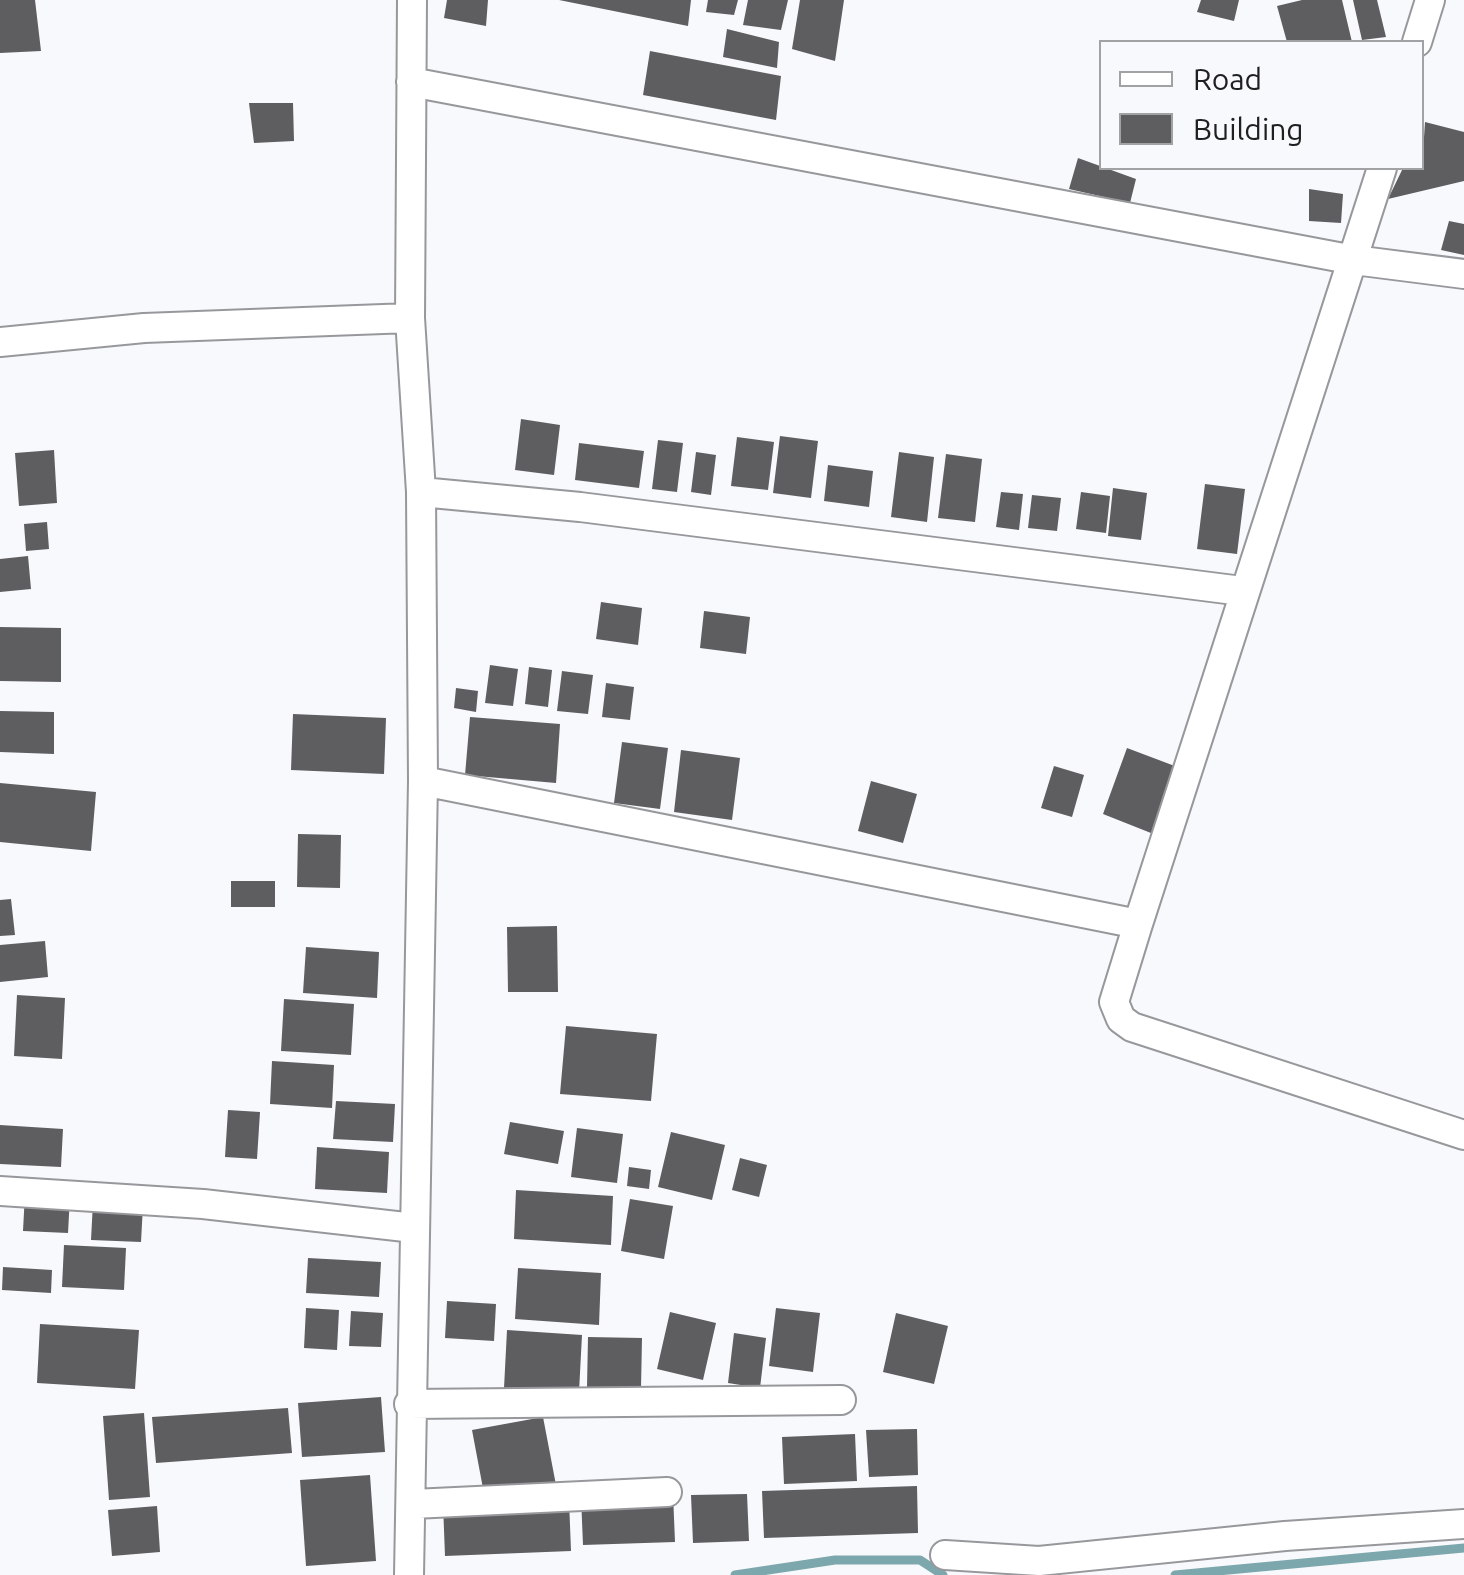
<!DOCTYPE html>
<style>
body{margin:0}
#map{position:relative;width:1464px;height:1575px;overflow:hidden;background:#f8f9fc;font-family:Ubuntu,sans-serif}
canvas{display:block}
.legend{position:absolute;left:1099px;top:40px;width:325px;height:130px;box-sizing:border-box;background:#f8f9fc;border:2px solid #a1a2a4;margin:0;padding:12px 18px;list-style:none;font-size:30px;color:#1f1f20}
.legend li{display:flex;align-items:center;gap:20px;height:50px}
.legend b{width:50px;border:2px solid #a1a2a4}
</style>
<div id="map">
<canvas width="1464" height="1575"></canvas>
<ul class="legend">
<li><b style="height:12px;background:#fff"></b>Road</li>
<li><b style="height:28px;background:#5e5d60"></b>Building</li>
</ul>
</div>
<script>
const g = document.querySelector('canvas').getContext('2d');
g.lineJoin = 'round';
function poly(rows) {
  const path = new Path2D();
  for (const r of rows) {
    path.moveTo(r[0], r[1]);
    for (let i = 2; i < r.length; i += 2) path.lineTo(r[i], r[i + 1]);
  }
  return path;
}
function strokePath(path, color, width, dash) {
  g.strokeStyle = color;
  g.lineWidth = width;
  g.lineCap = dash ? 'butt' : 'round';
  g.setLineDash(dash || []);
  g.stroke(path);
}
function fill(path, color) {
  g.fillStyle = color;
  g.fill(path, 'evenodd');
}
strokePath(poly([
 [735,1575,835,1560,920,1560,943,1575],
 [1175,1575,1464,1548]
]), '#7ca7ac', 9);
fill(poly([
 [0,0,35,0,41,51,0,53],
 [447,0,488,0,486,26,444,18],
 [559,0,691,0,688,26],
 [708,0,738,0,734,15,706,12],
 [748,0,788,0,781,30,743,25],
 [800,0,844,0,835,61,792,49],
 [1201,0,1239,0,1234,21,1197,12],
 [1302,0,1342,0,1352,42,1287,42,1277,6],
 [1353,0,1377,0,1386,37,1362,40],
 [727,29,779,42,777,68,723,57],
 [650,51,781,76,776,120,643,95],
 [249,103,293,103,294,141,254,143],
 [1425,122,1464,132,1464,181,1388,199,1403,168,1422,168],
 [1078,158,1136,179,1130,203,1069,189],
 [1309,189,1343,194,1341,223,1309,221],
 [1449,221,1464,224,1464,255,1441,250],
 [521,419,560,425,554,475,515,470],
 [780,436,818,441,811,498,773,493],
 [737,437,774,442,768,490,731,486],
 [658,440,683,443,677,492,652,489],
 [579,443,644,451,639,488,575,480],
 [54,450,57,503,19,506,15,453],
 [696,452,716,455,711,495,691,492],
 [899,452,934,457,927,522,891,517],
 [946,454,982,459,975,522,938,518],
 [828,465,873,471,869,507,824,501],
 [1205,484,1245,489,1237,554,1197,549],
 [1113,488,1147,493,1141,540,1108,536],
 [1001,492,1023,494,1019,530,996,527],
 [1081,492,1110,496,1106,533,1076,529],
 [1032,495,1061,498,1057,531,1028,528],
 [47,522,49,549,26,551,24,524],
 [28,556,31,589,0,592,0,559],
 [601,602,642,608,638,645,596,639],
 [704,611,750,617,746,654,700,648],
 [0,627,61,628,61,682,0,681],
 [490,665,518,669,513,706,485,703],
 [529,667,552,670,548,707,525,704],
 [562,671,593,675,588,714,557,711],
 [606,683,634,687,630,720,602,717],
 [456,688,478,691,476,712,454,708],
 [0,711,54,712,54,754,0,752],
 [293,714,386,718,384,774,291,770],
 [470,717,560,724,556,783,465,775],
 [622,742,668,748,660,809,614,803],
 [1127,748,1180,768,1156,835,1103,814],
 [681,750,740,758,732,820,674,812],
 [1054,766,1084,775,1072,817,1041,808],
 [871,781,917,794,903,843,858,831],
 [0,783,96,792,91,851,0,842],
 [298,834,341,835,340,888,297,887],
 [231,881,275,881,275,907,231,907],
 [11,899,15,935,0,936,0,900],
 [557,926,558,992,508,992,507,927],
 [45,941,48,977,0,982,0,945],
 [306,947,379,952,377,998,303,993],
 [17,995,65,998,62,1059,14,1056],
 [284,999,354,1004,351,1055,281,1051],
 [566,1026,657,1034,651,1101,560,1094],
 [272,1061,334,1065,332,1108,270,1104],
 [336,1101,395,1104,393,1142,333,1139],
 [228,1110,260,1112,257,1159,225,1157],
 [510,1122,564,1131,558,1164,504,1154],
 [0,1125,63,1129,61,1167,0,1164],
 [577,1128,623,1134,617,1183,571,1177],
 [671,1132,725,1145,712,1200,658,1187],
 [317,1147,389,1152,387,1193,315,1189],
 [740,1158,767,1165,759,1197,732,1190],
 [629,1167,651,1170,649,1189,627,1186],
 [516,1190,613,1196,611,1245,514,1239],
 [25,1193,70,1196,68,1233,23,1231],
 [630,1199,673,1206,664,1259,621,1251],
 [93,1202,143,1205,141,1242,91,1240],
 [64,1245,126,1248,124,1290,62,1287],
 [308,1258,381,1262,379,1297,306,1293],
 [3,1267,52,1270,51,1293,2,1290],
 [518,1268,601,1273,599,1325,515,1319],
 [447,1301,496,1304,494,1341,445,1338],
 [306,1308,339,1310,337,1350,304,1348],
 [776,1308,820,1313,813,1372,769,1366],
 [351,1311,383,1313,381,1347,349,1346],
 [670,1312,716,1323,703,1380,657,1369],
 [896,1313,948,1326,934,1384,883,1372],
 [40,1324,139,1330,135,1389,37,1383],
 [507,1330,582,1335,579,1392,504,1388],
 [734,1333,766,1338,760,1388,728,1383],
 [588,1337,642,1338,641,1388,587,1387],
 [381,1397,385,1452,302,1457,298,1403],
 [288,1408,292,1453,156,1463,152,1417],
 [144,1413,150,1497,109,1500,103,1416],
 [543,1417,556,1485,485,1499,472,1430],
 [917,1429,918,1475,869,1477,866,1430],
 [855,1434,857,1481,784,1484,782,1437],
 [370,1475,376,1561,306,1566,300,1480],
 [917,1486,918,1533,764,1538,762,1491],
 [673,1494,675,1542,583,1545,581,1497],
 [747,1494,749,1541,693,1543,691,1495],
 [569,1500,571,1551,445,1556,443,1504],
 [157,1506,160,1552,112,1556,108,1510]
]), '#5e5d60');
const minor = poly([
 [1417,42,1430,0],
 [411,82,1354,260,1464,274],
 [0,342,144,328,410,318],
 [421,492,580,507,1242,591],
 [423,781,1138,924,1382,168],
 [1138,924,1114,1002,1121,1019,1132,1027,1464,1135],
 [0,1191,203,1204,414,1228],
 [409,1404,841,1400],
 [413,1504,667,1492],
 [945,1555,1039,1561,1285,1536,1464,1524],
 [409,1575,423,781,421,492,410,318,412,0]
]);
strokePath(minor, '#97989b', 32);
strokePath(minor, '#fff', 28);
</script>
